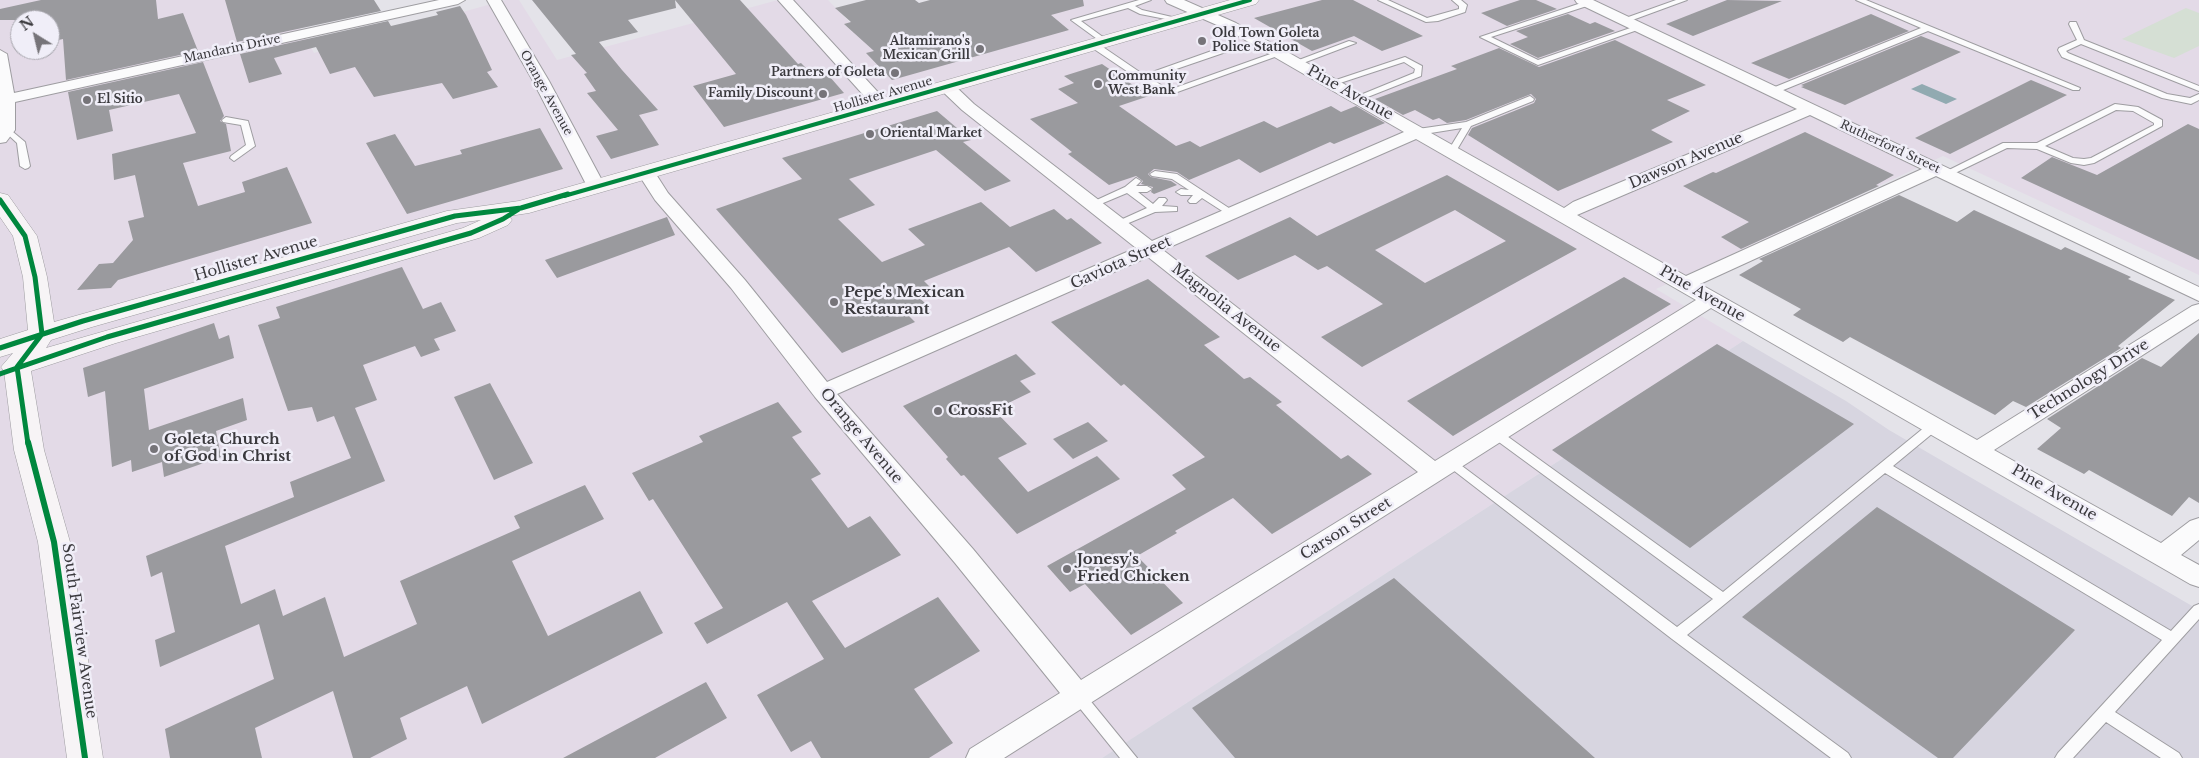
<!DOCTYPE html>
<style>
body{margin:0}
#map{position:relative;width:2199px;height:758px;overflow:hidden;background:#e4e3e9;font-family:"Libre Baskerville",serif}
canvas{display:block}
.north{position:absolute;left:10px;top:10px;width:50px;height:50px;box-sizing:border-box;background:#f0eef8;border:1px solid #a7a6ad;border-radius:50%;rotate:324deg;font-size:14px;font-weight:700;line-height:20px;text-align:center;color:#3a393d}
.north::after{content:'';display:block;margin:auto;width:18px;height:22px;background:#767479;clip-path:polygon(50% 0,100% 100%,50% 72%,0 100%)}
</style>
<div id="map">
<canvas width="2199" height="758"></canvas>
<div class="north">N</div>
</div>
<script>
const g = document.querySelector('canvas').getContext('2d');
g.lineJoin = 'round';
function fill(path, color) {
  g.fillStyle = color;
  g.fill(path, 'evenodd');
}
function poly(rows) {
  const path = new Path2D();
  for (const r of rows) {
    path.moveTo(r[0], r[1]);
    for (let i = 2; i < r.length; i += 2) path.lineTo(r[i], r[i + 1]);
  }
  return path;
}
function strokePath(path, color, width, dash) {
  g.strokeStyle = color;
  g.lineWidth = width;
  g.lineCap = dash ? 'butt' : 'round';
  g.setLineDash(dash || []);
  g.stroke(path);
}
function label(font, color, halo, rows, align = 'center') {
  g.font = font + ' "Libre Baskerville",serif';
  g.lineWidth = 5;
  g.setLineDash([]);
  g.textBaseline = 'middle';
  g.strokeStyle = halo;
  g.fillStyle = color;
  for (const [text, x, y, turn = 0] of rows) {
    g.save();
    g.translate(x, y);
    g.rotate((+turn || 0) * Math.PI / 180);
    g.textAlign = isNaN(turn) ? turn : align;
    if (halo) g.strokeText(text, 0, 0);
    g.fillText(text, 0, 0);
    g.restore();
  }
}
fill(poly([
 [0,0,284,0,314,53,506,0,519,0,557,60,778,0,828,0,858,31,964,0,2199,0,2199,275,1943,156,1656,289,1743,341,1102,758,0,758],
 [20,20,50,20,50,50,20,50]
]), '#e3dae7');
fill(poly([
 [1743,341,1846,401,1889,430,2199,610,2199,758,1102,758]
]), '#d7d5e0');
fill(poly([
 [2186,8,2199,13,2199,46,2174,58,2122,39]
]), '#d5dfd4');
fill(poly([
 [1922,84,1957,99,1946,104,1911,89]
]), '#91aab1');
fill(poly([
 [41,0,156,0,158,19,183,13,198,51,66,80,63,39,50,42,50,20,0,20,0,9],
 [225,0,374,0,381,11,237,42],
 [532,0,675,0,676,8,628,20,638,32,599,42,622,70,658,110,639,115,659,145,611,159,596,136,618,130,587,93,596,91,584,74,587,73,571,55,576,54],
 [675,0,740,0,798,64,801,63,810,72,823,69,844,93,724,127,693,86,736,74],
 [866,0,915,0,919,3,930,0,1083,0,1084,6,1051,15,1069,30,892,80,866,53,874,51,844,24,851,22,835,8],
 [1322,0,1353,0,1423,36,1382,51,1354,36,1312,51,1254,18],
 [1520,0,1536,0,1557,9,1507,26,1481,13],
 [1727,0,1782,1,1693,36,1666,24],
 [460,6,466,15,492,70,487,72,498,87,453,99,442,83,374,97,355,67,330,74,316,47,274,58,282,74,249,83,240,54,388,21,391,26,438,15,436,12],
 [1568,14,1590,24,1595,22,1615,31,1538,58,1510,44,1528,37,1516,31],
 [1871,14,1909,31,1789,79,1751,63],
 [1921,36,1961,52,1845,105,1801,87,1804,86,1801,85],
 [1615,40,1706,85,1667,100,1690,111,1651,130,1673,142,1558,191,1468,135,1472,128,1534,103,1536,99,1531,94,1466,120,1447,123,1439,118,1433,120,1415,110,1403,115,1375,99,1457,69,1451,66,1499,48,1539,67],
 [203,62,224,116,220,121,226,124,231,151,183,163,198,206,245,192,242,182,287,167,312,223,118,280,111,288,77,290,99,264,113,263,133,240,128,221,144,217,135,175,114,180,112,154,196,133,179,94,109,110,113,131,77,140,68,92],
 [1102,64,1149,96,1119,106,1176,146,1190,141,1200,147,1264,121,1277,128,1331,106,1341,112,1356,106,1385,123,1334,144,1330,142,1260,173,1239,159,1189,180,1177,172,1154,169,1148,174,1151,177,1171,181,1177,185,1154,194,1151,192,1153,187,1141,184,1143,181,1136,176,1109,185,1068,154,1072,152,1030,119,1078,103,1058,89,1074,83,1064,76],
 [2031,80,2067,95,1950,154,1915,138],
 [937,111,971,140,963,142,1011,181,985,191,936,150,849,179,875,205,838,219,882,262,925,245,908,229,981,202,1010,227,1054,209,1067,220,1071,218,1102,243,1036,272,1009,247,924,281,931,288,916,295,925,303,905,312,915,322,842,353,716,209,802,179,782,158],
 [2188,124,2199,129,2199,260,2021,178,2052,157,2097,175],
 [540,128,563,169,407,214,366,143,395,134,415,166,462,154,460,150],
 [1805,132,1894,175,1876,185,1879,186,1741,249,1721,237,1749,222,1683,186,1713,172,1716,173],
 [1447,175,1577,249,1362,367,1321,337,1383,304,1327,266,1318,270,1295,255,1238,280,1205,256,1290,217,1317,236],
 [1455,210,1506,241,1425,283,1375,250],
 [1899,195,1957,222,1974,210,2061,250,2065,247,2131,277,2128,279,2175,300,2118,346,2121,348,2026,407,2013,401,1995,415,1850,337,1843,342,1793,315,1801,309,1739,275,1763,261,1759,259],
 [667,217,675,235,557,278,545,260],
 [402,267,423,309,441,302,456,331,434,339,440,350,421,357,415,346,363,365,377,400,355,408,385,481,225,546,241,604,275,589,283,616,325,597,344,657,417,624,400,581,520,528,514,516,585,485,604,519,512,561,548,636,640,591,663,633,482,724,467,686,400,718,407,739,370,758,353,758,333,691,255,728,262,758,170,758,165,729,274,679,259,624,160,667,155,640,175,632,162,572,151,577,146,556,294,497,290,482,351,458,334,416,317,422,312,407,288,411,258,325,280,318,276,307],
 [1624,277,1671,304,1453,436,1407,401],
 [1148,279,1220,337,1204,345,1244,379,1250,377,1282,402,1276,405,1341,459,1348,455,1372,474,1272,534,1233,498,1175,531,1177,533,1137,556,1183,603,1131,635,1085,584,1070,592,1047,566,1186,489,1172,475,1205,457,1124,384,1121,386,1051,322],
 [214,323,219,339,229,335,234,358,144,389,149,430,243,398,247,420,216,431,221,457,164,477,162,462,132,472,131,460,112,467,105,391,88,397,83,368],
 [2199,333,2199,503,2189,497,2172,516,2089,470,2084,474,2037,449,2061,428,2047,419,2142,358,2161,367],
 [1717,344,1854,424,1690,548,1552,450],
 [1016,354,1036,374,1020,381,1031,392,994,410,1027,444,998,458,1028,492,1097,456,1120,479,1017,534,964,475,961,476,946,459,948,457,903,406],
 [490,383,533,463,494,480,454,397],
 [778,402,802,432,792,437,821,474,811,479,848,528,870,516,901,555,812,601,845,648,938,597,980,651,914,689,953,743,929,758,821,758,811,741,791,752,757,695,824,659,787,602,707,644,694,623,723,608,653,499,649,501,632,473,703,442,699,436],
 [1088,422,1108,441,1073,459,1053,439],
 [1877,507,2075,630,1953,758,1938,758,1742,617],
 [1394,578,1595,758,1235,758,1192,708],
 [706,682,727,718,655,758,563,758]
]), '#9a9a9e');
const lane = poly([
 [1139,0,1151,0,1135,6,1142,10,1185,20,1181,22,1140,14,1128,8,1081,21,1107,40,1107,44,1104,44,1071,20,1139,0],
 [1378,0,1388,0,1427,18,1459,9,1459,6,1452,0,1461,0,1467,5,1465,12,1438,21,1426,22,1378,0],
 [1676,0,1687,0,1627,22,1620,20,1676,0],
 [1856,0,1866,0,2080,88,2079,90,2073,90,1928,31,1776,93,1770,93,1770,89,1921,28,1856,0],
 [1587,1,1590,1,1590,5,1491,37,1538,60,1636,26,1643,28,1538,65,1480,37,1587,1],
 [2070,22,2076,22,2084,40,2199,86,2199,91,2081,44,2066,51,2068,53,2167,94,2190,98,2199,94,2199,100,2191,104,2162,98,2062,57,2058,50,2059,48,2077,40,2069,24,2070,22],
 [1349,41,1356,43,1298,65,1291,63,1349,41],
 [1091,43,1097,43,1144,75,1220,48,1226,48,1226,52,1150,78,1169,90,1276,52,1283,54,1169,95,1160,93,1140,80,1091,47,1091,43],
 [1405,57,1422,66,1421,76,1360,100,1357,101,1353,98,1414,73,1415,69,1404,62,1334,85,1327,83,1405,57],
 [1530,96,1534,99,1533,101,1471,126,1455,153,1452,154,1448,151,1462,128,1418,135,1414,132,1418,129,1466,122,1530,96],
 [2115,104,2138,107,2162,120,2162,126,2094,163,2084,165,2071,163,2037,149,2007,148,1949,176,1943,176,1941,174,2003,143,2037,143,2115,104],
 [2116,110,2133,111,2154,123,2154,125,2091,158,2084,159,2073,158,2045,146,2116,110],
 [226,117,248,121,255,146,234,161,230,158,231,156,246,145,241,125,223,122,222,120,226,117],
 [7,127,25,142,30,166,28,168,25,169,20,166,17,143,3,130,7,127],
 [1155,171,1177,174,1238,214,1233,217,1230,216,1202,198,1196,203,1190,203,1188,201,1193,195,1181,195,1176,192,1181,189,1189,190,1172,179,1152,176,1150,174,1155,171],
 [1136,178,1141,181,1136,186,1147,186,1152,189,1147,192,1138,192,1153,204,1159,198,1165,198,1167,200,1162,206,1177,207,1177,211,1155,212,1119,227,1116,226,1114,224,1116,222,1147,208,1127,193,1096,206,1090,206,1088,204,1125,187,1136,178],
 [1935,421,1941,425,1939,428,1893,466,2171,631,2194,606,2199,604,2199,619,2115,712,2179,753,2182,758,2161,758,2106,722,2073,758,2055,758,2058,753,2162,640,1885,473,1687,635,1848,753,1851,758,1831,758,1672,639,1444,463,1446,460,1454,460,1677,627,1713,599,1492,437,1490,434,1492,431,1500,431,1723,592,1931,422,1935,421],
 [1079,691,1084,693,1137,758,1120,758,1074,701,1072,697,1074,693,1079,691]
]);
const street = poly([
 [439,0,465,0,458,4,15,102,15,130,6,142,0,143,0,50,7,54,14,93,439,0],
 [487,0,501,0,549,81,605,186,602,190,596,191,590,190,587,186,533,81,487,0],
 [778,0,793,0,887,102,889,105,887,108,875,108,778,0],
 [1165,0,1184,0,1236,23,1564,208,1573,202,1797,109,1577,3,1575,0,1593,0,2199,287,2199,301,1936,176,1700,284,1977,440,2192,306,2199,304,2199,319,1994,450,2161,543,2190,521,2199,518,2199,540,2181,555,2199,565,2199,587,2190,584,1711,308,1004,758,966,758,970,749,1060,693,955,563,815,397,731,288,655,200,637,172,640,168,646,167,652,168,668,193,745,280,827,382,1136,248,962,110,941,90,939,87,941,84,953,84,974,104,1152,241,1404,132,1226,29,1167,3,1165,0],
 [1810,115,1922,169,1686,276,1577,215,1810,115],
 [1416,139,1696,300,1435,461,1163,250,1416,139],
 [1148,257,1418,472,1081,680,973,549,837,394,1148,257]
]);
const secondary = poly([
 [1230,0,1259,0,1256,4,529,213,509,216,512,220,508,225,479,238,116,343,31,371,44,450,70,542,103,758,67,758,38,542,14,450,4,371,1,367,13,353,0,357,0,339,28,330,23,277,13,236,0,217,0,193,8,195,37,236,47,277,54,322,447,211,519,201,1230,0],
 [481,220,463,228,46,348,51,340,92,327,457,223,481,220]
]);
strokePath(lane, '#9e9da1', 2);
strokePath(street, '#9e9da1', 2);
strokePath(secondary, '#9e9da1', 1);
fill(lane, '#fbfbfc');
fill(street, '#fbfbfc');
fill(secondary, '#f7f4f6');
strokePath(poly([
 [564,196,1250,0]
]), '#00873e', 4);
strokePath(poly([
 [0,200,25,236,35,277,42,334,17,367,28,444],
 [0,348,83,321,455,216,521,208,568,194],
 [0,374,107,337,471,233,503,219,519,209]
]), '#00873e', 5);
strokePath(poly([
 [28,442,54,542,85,758]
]), '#00873e', 6);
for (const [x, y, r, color] of [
 [1202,41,5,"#767479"],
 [980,49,5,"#767479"],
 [895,73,5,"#767479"],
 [1098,84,5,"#767479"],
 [823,94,5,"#767479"],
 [87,100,5,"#767479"],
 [870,134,5,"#767479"],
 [834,302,5,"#767479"],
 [938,411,5,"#767479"],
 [154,449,5,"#767479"],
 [1067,569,5,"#767479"]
]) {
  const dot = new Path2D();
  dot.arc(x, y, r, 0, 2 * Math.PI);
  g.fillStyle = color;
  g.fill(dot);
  strokePath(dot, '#f0eef8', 2);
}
label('bold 12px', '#3a393d', '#f0eef8', [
 ["Old Town Goleta",1212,34],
 ["Police Station",1212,48],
 ["Altamirano's",970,42,"right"],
 ["Mexican Grill",970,56,"right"],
 ["Partners of Goleta",885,73,"right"],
 ["Community",1108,77],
 ["West Bank",1108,91],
 ["Family Discount",813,94,"right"],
 ["El Sitio",97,100],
 ["Oriental Market",880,134]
], 'left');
label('12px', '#3a393d', '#f0eef8', [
 ["Mandarin Drive",232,49,-12],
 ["Orange Avenue",546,93,61],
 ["Hollister Avenue",883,95,-16],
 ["Rutherford Street",1890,147,25]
]);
label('15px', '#3a393d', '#f0eef8', [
 ["Pine Avenue",1350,93,29],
 ["Dawson Avenue",1686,161,-23],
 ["Hollister Avenue",256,259,-16],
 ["Gaviota Street",1121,263,-24],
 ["Pine Avenue",1702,294,30],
 ["Magnolia Avenue",1226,308,38],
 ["Technology Drive",2089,380,-32],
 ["Orange Avenue",861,436,50],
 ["Pine Avenue",2054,493,30],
 ["Carson Street",1346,529,-32],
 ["South Fairview Avenue",79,631,82]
]);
label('bold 15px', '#3a393d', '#f0eef8', [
 ["Pepe's Mexican",844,293],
 ["Restaurant",844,310],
 ["CrossFit",948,411],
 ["Goleta Church",164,440],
 ["of God in Christ",164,457],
 ["Jonesy's",1077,560],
 ["Fried Chicken",1077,577]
], 'left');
</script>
